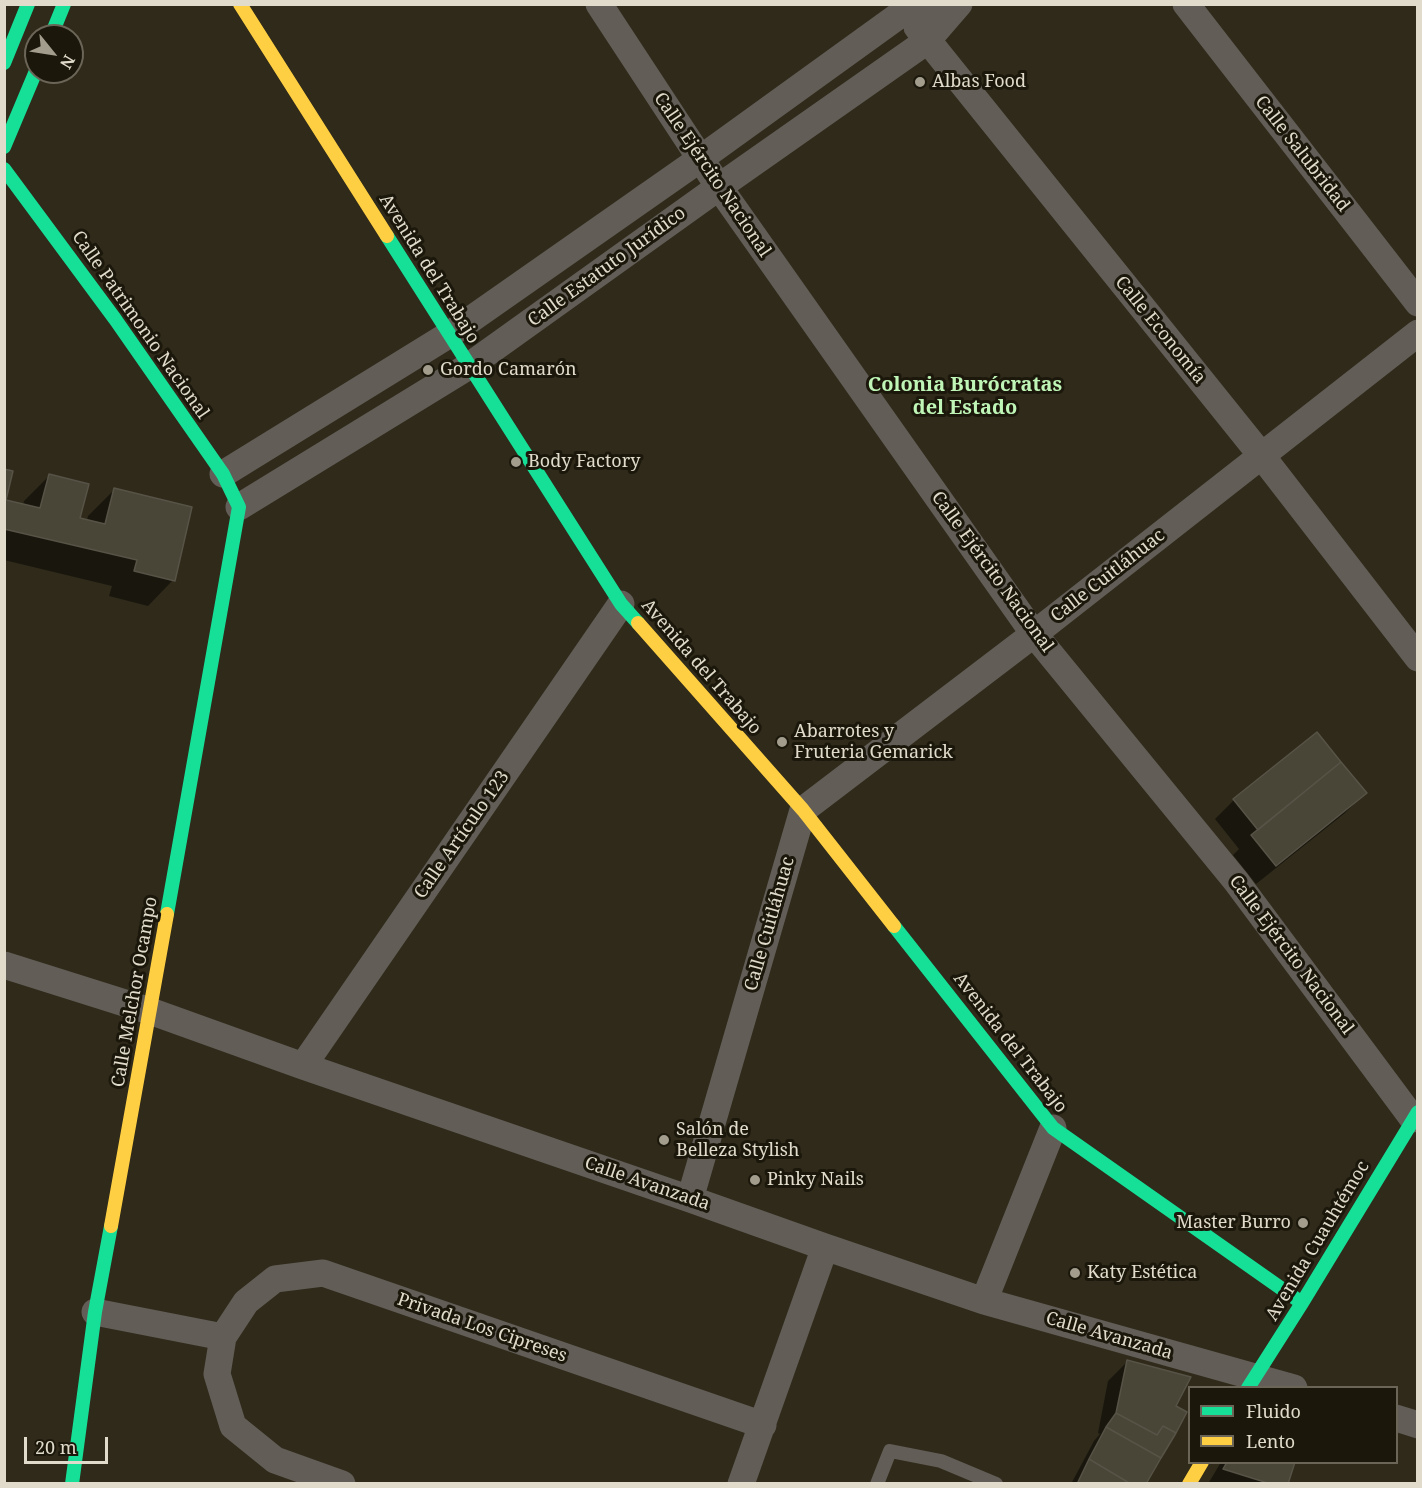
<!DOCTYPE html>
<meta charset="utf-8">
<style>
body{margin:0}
#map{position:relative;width:1422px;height:1488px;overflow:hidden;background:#2f2a1a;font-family:"Noto Serif",serif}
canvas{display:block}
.frame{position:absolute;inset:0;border:6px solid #e0dbca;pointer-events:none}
.legend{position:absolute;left:1188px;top:1386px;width:210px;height:78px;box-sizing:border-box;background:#1b170b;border:2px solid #6a6557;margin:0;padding:8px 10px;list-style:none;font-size:18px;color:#e0dbca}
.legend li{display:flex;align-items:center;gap:12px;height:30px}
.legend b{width:30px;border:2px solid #6a6557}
.north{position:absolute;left:24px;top:24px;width:60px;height:60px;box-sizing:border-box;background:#1b170b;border:2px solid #6a6557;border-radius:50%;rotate:120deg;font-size:16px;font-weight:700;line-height:24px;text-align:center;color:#e0dbca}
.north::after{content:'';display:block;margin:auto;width:21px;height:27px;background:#a29d8c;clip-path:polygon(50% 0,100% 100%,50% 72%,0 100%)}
.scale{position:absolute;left:24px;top:1437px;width:84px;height:27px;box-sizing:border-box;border:3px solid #e0dbca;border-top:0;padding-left:8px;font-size:18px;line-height:21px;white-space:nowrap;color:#e0dbca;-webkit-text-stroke:4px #1b170b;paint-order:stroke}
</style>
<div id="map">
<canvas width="1422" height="1488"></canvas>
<div class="frame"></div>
<ul class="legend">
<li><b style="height:8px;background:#16e098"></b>Fluido</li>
<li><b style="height:8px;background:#ffcf43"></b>Lento</li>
</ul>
<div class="north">N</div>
<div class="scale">20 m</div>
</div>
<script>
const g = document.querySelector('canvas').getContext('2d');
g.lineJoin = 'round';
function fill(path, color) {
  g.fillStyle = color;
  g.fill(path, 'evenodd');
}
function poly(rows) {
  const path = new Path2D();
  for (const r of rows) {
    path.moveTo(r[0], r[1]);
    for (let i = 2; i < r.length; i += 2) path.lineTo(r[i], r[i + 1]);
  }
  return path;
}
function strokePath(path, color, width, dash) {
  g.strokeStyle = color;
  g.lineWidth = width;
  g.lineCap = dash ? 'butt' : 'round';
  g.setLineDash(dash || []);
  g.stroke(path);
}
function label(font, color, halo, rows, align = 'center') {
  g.font = font + ' "Noto Serif",serif';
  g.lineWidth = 6;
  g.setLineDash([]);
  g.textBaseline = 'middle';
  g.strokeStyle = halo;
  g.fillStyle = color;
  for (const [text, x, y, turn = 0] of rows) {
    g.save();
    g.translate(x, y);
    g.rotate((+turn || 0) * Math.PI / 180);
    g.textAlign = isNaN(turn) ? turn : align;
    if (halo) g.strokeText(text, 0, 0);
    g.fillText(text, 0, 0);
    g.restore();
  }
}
fill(poly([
 [49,476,78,519,87,521,88,516,114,490,173,580,148,606,109,596,112,586,4,560,4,501,23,505,24,501],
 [1365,793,1345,813,1256,884,1233,855,1239,849,1215,819,1234,800],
 [1128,1361,1174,1406,1144,1484,1071,1484,1094,1441,1100,1434,1098,1433,1108,1381],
 [1221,1462,1294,1462,1286,1484,1208,1484]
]), '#0007');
const building = poly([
 [4,469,13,471,6,500,40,508,49,474,89,484,80,518,105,524,114,488,192,507,175,581,134,571,137,560,4,529,4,469],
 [1317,732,1341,762,1258,830,1233,799,1317,732],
 [1341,762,1367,793,1276,866,1251,835,1341,762],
 [1127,1360,1191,1377,1176,1406,1187,1412,1176,1433,1163,1426,1157,1435,1116,1413,1127,1360],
 [1116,1413,1157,1435,1163,1426,1176,1433,1161,1458,1106,1427,1116,1413],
 [1106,1427,1161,1458,1146,1484,1131,1484,1089,1459,1106,1427],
 [1089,1459,1131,1484,1077,1484,1089,1459],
 [1227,1462,1295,1462,1288,1484,1271,1484,1223,1469,1227,1462]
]);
fill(building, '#494537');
strokePath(building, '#575346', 1.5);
strokePath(poly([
 [877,1484,890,1451,941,1461,996,1484]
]), '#625d57', 14);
strokePath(poly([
 [599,4,719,187,1034,634,1236,881,1413,1119],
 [1186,4,1418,303],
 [917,27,1261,455,1418,658],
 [223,474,450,334,700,159,905,11,935,4],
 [239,507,469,366,719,187,927,41,959,4],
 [4,965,150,1011,303,1066,690,1199,825,1247,984,1301,1294,1388],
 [303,1066,621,604],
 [690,1199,803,810,1034,634,1418,333],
 [984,1301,1053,1128],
 [95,1312,223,1337],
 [1396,1418,1418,1425],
 [342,1484,275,1460,233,1426,217,1374,223,1337,246,1302,275,1279,323,1273,763,1425],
 [741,1484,825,1247]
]), '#625d57', 27);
strokePath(poly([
 [51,36,64,4],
 [4,63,28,4],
 [4,147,36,71],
 [4,169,115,319,223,474,239,507,167,914],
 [387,236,621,604,638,623],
 [894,926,1053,1128,1302,1303],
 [1248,1388,1302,1303,1418,1112],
 [72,1484,95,1312,111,1226]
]), '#16e098', 14);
strokePath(poly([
 [240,4,387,236],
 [638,623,803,810,894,926],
 [111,1226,167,914],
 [1189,1484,1202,1462]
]), '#ffcf43', 14);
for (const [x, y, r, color] of [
 [920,82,6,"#a29d8c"],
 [428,370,6,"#a29d8c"],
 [516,462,6,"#a29d8c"],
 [782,742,6,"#a29d8c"],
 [664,1140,6,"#a29d8c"],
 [755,1180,6,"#a29d8c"],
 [1303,1223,6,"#a29d8c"],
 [1075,1273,6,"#a29d8c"]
]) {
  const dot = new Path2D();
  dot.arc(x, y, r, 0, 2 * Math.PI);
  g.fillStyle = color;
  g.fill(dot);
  strokePath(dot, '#1b170b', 2);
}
label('18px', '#e0dbca', '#1b170b', [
 ["Albas Food",932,82],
 ["Gordo Camarón",440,370],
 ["Body Factory",528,462],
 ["Abarrotes y",794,732],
 ["Fruteria Gemarick",794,753],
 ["Salón de",676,1130],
 ["Belleza Stylish",676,1151],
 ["Pinky Nails",767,1180],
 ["Master Burro",1291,1223,"right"],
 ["Katy Estética",1087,1273]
], 'left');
label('18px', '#e0dbca', '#1b170b', [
 ["Calle Salubridad",1302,154,52],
 ["Calle Ejército Nacional",712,175,56],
 ["Calle Estatuto Jurídico",607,267,-36],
 ["Avenida del Trabajo",429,269,58],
 ["Calle Patrimonio Nacional",140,325,55],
 ["Calle Economía",1160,330,51],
 ["Calle Ejército Nacional",992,572,54],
 ["Calle Cuitláhuac",1108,576,-38],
 ["Avenida del Trabajo",701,667,49],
 ["Calle Artículo 123",462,835,-55],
 ["Calle Cuitláhuac",770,924,-74],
 ["Calle Ejército Nacional",1291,955,53],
 ["Calle Melchor Ocampo",135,992,-80],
 ["Avenida del Trabajo",1010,1043,52],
 ["Calle Avanzada",647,1184,19],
 ["Avenida Cuauhtémoc",1318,1241,-59],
 ["Privada Los Cipreses",482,1328,19],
 ["Calle Avanzada",1109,1336,16]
]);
label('bold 20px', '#bff6b7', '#1b170b', [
 ["Colonia Burócratas",965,385],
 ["del Estado",965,408]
]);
</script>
